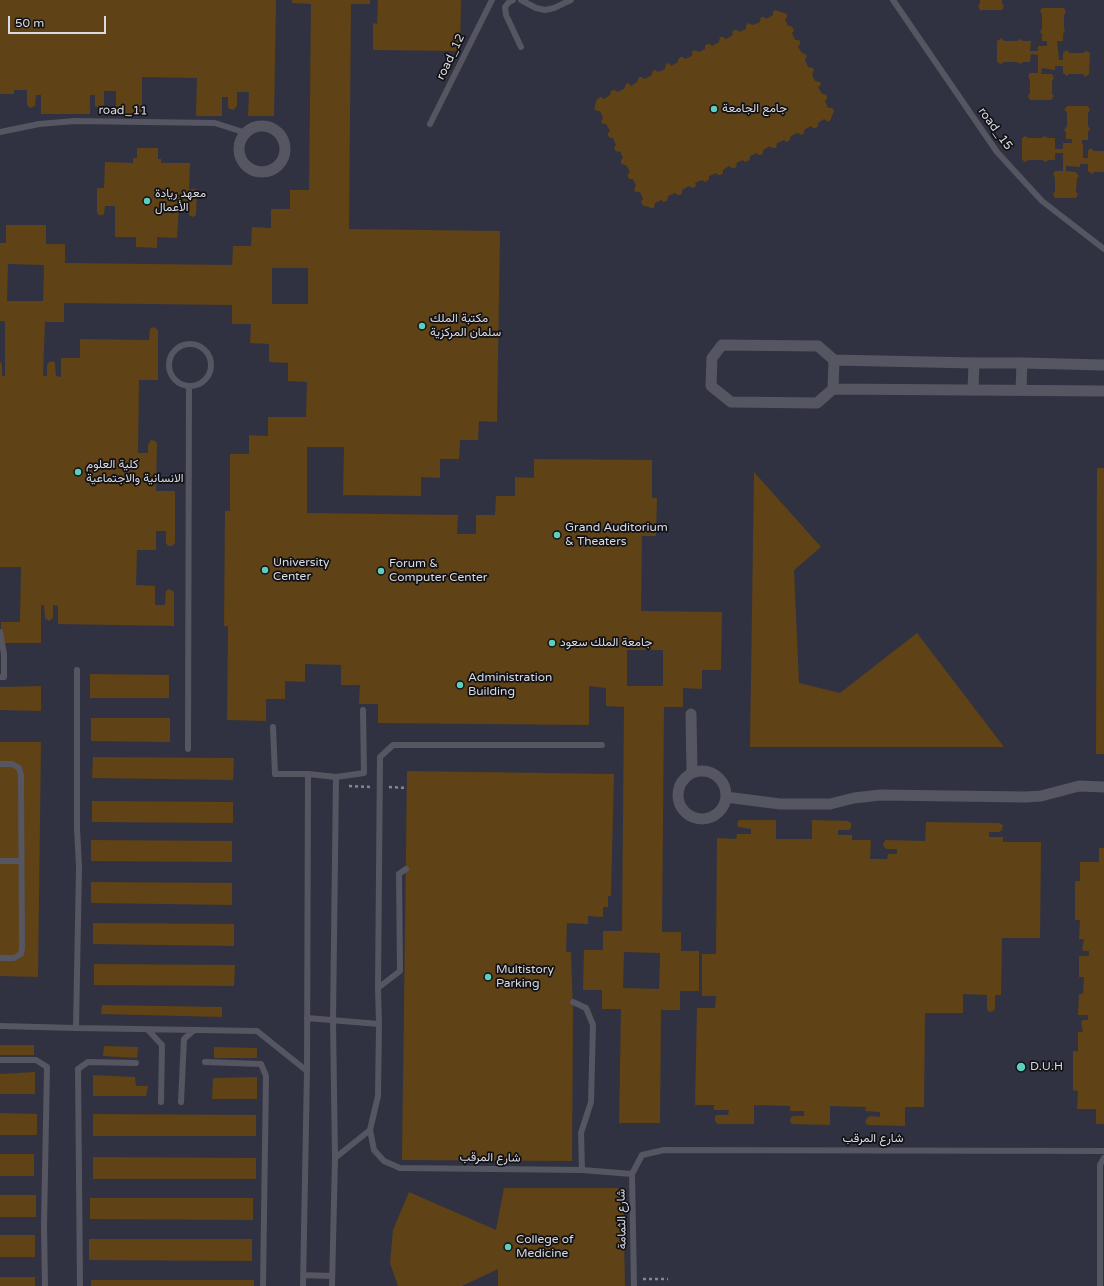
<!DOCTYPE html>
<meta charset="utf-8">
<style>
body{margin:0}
#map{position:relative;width:1104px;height:1286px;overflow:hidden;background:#272832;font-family:"Varela Round",sans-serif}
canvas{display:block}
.scale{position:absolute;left:8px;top:16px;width:98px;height:18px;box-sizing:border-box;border:2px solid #dadbe1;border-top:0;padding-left:5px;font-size:12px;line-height:14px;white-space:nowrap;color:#dadbe1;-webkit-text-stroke:3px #111116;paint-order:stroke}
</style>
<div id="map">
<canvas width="1104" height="1286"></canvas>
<div class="scale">50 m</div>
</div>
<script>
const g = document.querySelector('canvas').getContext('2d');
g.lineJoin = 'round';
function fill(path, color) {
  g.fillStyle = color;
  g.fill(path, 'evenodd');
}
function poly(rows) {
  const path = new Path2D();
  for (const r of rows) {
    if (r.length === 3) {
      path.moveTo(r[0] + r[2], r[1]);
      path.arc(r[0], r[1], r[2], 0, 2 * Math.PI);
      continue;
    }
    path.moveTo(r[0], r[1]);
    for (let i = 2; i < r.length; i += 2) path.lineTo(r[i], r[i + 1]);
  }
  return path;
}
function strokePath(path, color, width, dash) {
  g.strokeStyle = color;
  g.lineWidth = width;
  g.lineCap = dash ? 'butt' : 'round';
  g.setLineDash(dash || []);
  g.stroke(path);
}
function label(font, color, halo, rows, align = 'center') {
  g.font = font + ' "Varela Round",Vazirmatn,sans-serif';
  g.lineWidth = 3.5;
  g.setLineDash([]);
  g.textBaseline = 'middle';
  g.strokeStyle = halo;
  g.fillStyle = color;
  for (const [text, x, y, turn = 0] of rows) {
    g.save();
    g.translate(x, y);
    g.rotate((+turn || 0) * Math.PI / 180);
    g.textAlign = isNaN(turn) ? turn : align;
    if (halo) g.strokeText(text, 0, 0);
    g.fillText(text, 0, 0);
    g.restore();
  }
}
fill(poly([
 [0,0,1104,0,1104,1286,0,1286]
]), '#313241');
fill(poly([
 [0,0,276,0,274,116,248,116,249,92,237,92,237,106,233,110,228,108,228,97,222,97,222,116,196,116,197,78,142,77,142,115,116,114,116,91,104,91,104,105,101,109,95,106,95,95,90,95,90,114,41,114,41,95,36,95,35,106,30,108,27,105,27,90,14,90,14,94,0,94],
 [292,0,370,0,370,4,351,4,349,229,500,231,497,422,479,421,478,440,460,440,459,459,440,459,440,478,421,477,421,496,343,495,344,447,307,447,307,513,458,515,457,534,476,534,476,515,495,515,496,496,515,496,515,477,534,478,534,459,652,460,652,498,657,498,656,536,642,536,641,611,722,612,721,670,702,670,702,689,683,688,683,707,664,707,662,932,681,932,681,951,699,951,699,991,680,991,680,1010,661,1010,660,1123,619,1123,621,1009,602,1009,602,990,583,990,584,950,603,950,603,931,622,931,624,707,606,706,606,688,589,686,589,725,378,723,378,704,359,704,360,685,341,685,341,665,305,664,305,682,285,681,285,699,266,699,266,721,227,720,228,626,224,626,225,511,230,511,230,454,249,454,249,435,268,436,268,417,306,417,307,382,288,381,288,363,269,362,269,344,250,343,251,324,232,324,232,305,64,303,64,322,45,322,43,376,47,376,47,365,49,362,53,361,55,363,56,376,61,377,61,358,80,358,80,339,149,340,150,329,154,327,158,330,158,380,139,380,138,453,148,453,148,445,151,440,155,441,157,443,156,491,175,491,175,543,172,546,168,546,166,543,166,531,156,531,156,550,137,550,136,585,155,586,155,605,165,605,166,591,169,589,173,591,174,593,174,626,58,624,58,606,53,605,53,618,49,621,45,618,44,605,41,605,41,643,1,643,1,622,20,622,21,567,0,567,0,361,2,365,2,376,5,376,5,321,0,321,0,243,6,243,6,225,46,225,46,244,65,244,65,263,232,265,233,246,251,246,252,227,271,228,271,209,290,209,290,190,309,190,311,4,292,3],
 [8,264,44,265,43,301,7,301],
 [272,268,308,268,308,304,272,304],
 [627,650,663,650,663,686,627,686],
 [624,952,660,953,659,989,623,988],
 [378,0,461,0,460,51,373,50,373,23,377,24],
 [980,0,1002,0,1002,4,1004,6,1002,10,980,10,978,6,980,4],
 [1042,8,1064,8,1066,12,1064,15,1064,28,1065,30,1063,34,1063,41,1057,41,1059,60,1063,60,1063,53,1066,50,1070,53,1083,53,1086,51,1090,53,1089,74,1085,77,1083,74,1069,74,1067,76,1063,73,1063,66,1055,66,1055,70,1042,68,1041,74,1052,74,1054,78,1052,81,1052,94,1054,96,1051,100,1030,100,1028,96,1030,93,1030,80,1028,76,1030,73,1038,73,1038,55,1031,54,1030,62,1023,62,1021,64,1017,62,1004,62,1001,64,997,62,997,41,1002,38,1004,41,1017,41,1019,39,1023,41,1031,41,1030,51,1038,51,1038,46,1047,46,1047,41,1042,41,1042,34,1040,32,1042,28,1042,14,1040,11],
 [775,10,787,14,787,17,785,19,788,26,791,26,793,28,794,31,792,33,795,40,798,40,800,41,800,44,798,47,802,53,805,54,807,56,805,60,808,67,813,68,814,71,812,74,815,81,820,82,821,84,818,87,822,94,824,94,827,96,827,99,825,101,828,108,832,108,834,110,831,119,828,122,824,119,818,123,818,126,816,128,813,128,811,126,804,130,804,133,802,135,797,133,791,136,789,141,786,142,784,140,777,143,776,148,772,148,770,146,763,150,763,153,761,155,758,155,757,153,750,156,750,159,748,161,745,162,743,160,736,163,737,165,735,168,732,168,729,166,723,170,723,173,721,175,718,175,716,173,709,176,709,179,707,181,705,182,702,180,695,183,696,186,693,188,689,186,682,190,682,193,680,195,678,195,675,193,668,196,667,201,663,202,662,200,655,203,654,208,651,208,646,206,643,206,641,202,643,199,640,192,636,192,634,190,636,185,633,179,630,179,628,177,628,174,630,172,626,165,624,165,621,163,621,160,623,158,620,151,617,152,615,150,614,147,616,145,613,138,611,138,608,136,608,133,610,131,606,124,603,124,601,122,603,118,600,111,598,111,594,109,597,99,601,97,604,99,610,95,611,91,615,90,617,92,624,89,626,84,628,83,631,86,637,82,639,77,642,77,644,79,651,76,653,71,655,70,658,72,665,69,666,64,669,63,671,66,678,62,678,60,680,57,683,57,685,59,692,56,692,52,694,50,699,52,705,49,705,46,707,44,710,44,712,46,719,42,720,37,723,37,726,39,733,35,732,33,734,30,737,30,739,32,746,29,746,26,748,23,753,25,760,22,761,17,764,17,766,19,773,15,773,12],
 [1067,106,1088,106,1090,110,1088,113,1088,126,1090,129,1088,132,1088,140,1082,140,1082,144,1083,144,1083,158,1088,158,1088,151,1090,148,1094,151,1104,151,1104,172,1094,172,1092,174,1088,171,1088,164,1080,164,1080,167,1066,166,1066,171,1076,172,1079,176,1077,178,1076,192,1078,194,1076,198,1055,198,1053,194,1055,191,1055,178,1053,174,1055,171,1063,171,1063,153,1055,153,1055,160,1048,160,1046,162,1042,160,1028,160,1026,162,1022,160,1022,138,1026,136,1028,138,1042,138,1044,136,1048,138,1055,138,1055,149,1063,149,1063,143,1072,143,1072,139,1066,139,1066,132,1064,130,1067,126,1067,112,1064,110],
 [137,148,158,148,158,159,161,159,161,163,190,163,189,189,197,189,196,215,193,217,189,215,188,207,179,207,177,238,157,237,157,248,136,247,136,237,115,237,115,206,105,206,104,214,102,215,99,215,97,213,97,188,104,188,105,162,133,163,133,158,137,158],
 [1097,468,1104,468,1104,754,1096,754],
 [754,472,821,547,794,570,799,683,840,693,917,633,1004,747,750,747],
 [90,674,169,675,169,698,90,698],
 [41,686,41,711,0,710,0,687],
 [91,718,170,718,170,742,91,741],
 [0,742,41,742,38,977,0,976],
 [93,757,234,758,233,780,92,778],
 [407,771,614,774,611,896,608,896,608,907,603,907,603,917,588,916,588,924,567,923,566,952,571,952,573,1011,572,1161,402,1160],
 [92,801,233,802,233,823,92,822],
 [739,820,776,820,776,839,812,839,812,820,848,821,851,823,851,828,849,830,838,830,838,835,852,835,852,840,871,840,870,859,887,859,888,854,897,854,897,849,887,849,884,847,883,843,886,840,925,841,926,822,999,823,1003,825,1002,830,999,832,989,832,989,837,1003,837,1003,842,1041,842,1040,938,1002,938,1001,995,995,995,995,1009,993,1011,989,1012,987,1009,987,995,963,994,963,1013,925,1013,924,1107,905,1107,905,1126,868,1125,865,1122,867,1118,870,1116,880,1117,880,1112,865,1111,866,1107,830,1106,830,1125,792,1124,790,1122,791,1117,794,1116,804,1116,804,1111,790,1111,790,1106,754,1105,754,1124,718,1124,715,1121,715,1116,718,1115,728,1115,729,1110,714,1110,714,1105,695,1105,697,1008,715,1008,716,996,702,996,702,954,716,954,717,838,736,839,737,834,751,834,751,829,738,827,737,824],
 [91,840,232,841,232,862,91,861],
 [1099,848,1104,848,1104,1124,1096,1124,1096,1109,1077,1109,1078,1091,1073,1090,1073,1051,1078,1051,1078,1032,1083,1032,1081,1022,1083,1020,1088,1020,1088,1015,1078,1015,1079,994,1083,994,1084,977,1079,977,1079,956,1089,956,1089,951,1084,951,1082,950,1084,939,1079,939,1080,920,1075,920,1075,881,1080,881,1080,862,1099,862],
 [91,882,232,883,232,905,91,903],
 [93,923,234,924,234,946,93,944],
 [94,964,235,965,234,986,94,985],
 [102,1005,222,1007,222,1017,101,1014],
 [0,1045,34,1045,34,1055,0,1055],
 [104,1046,138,1047,137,1058,103,1056],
 [214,1047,257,1048,257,1058,214,1058],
 [35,1072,35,1094,0,1094,0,1074],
 [93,1075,135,1077,136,1086,148,1086,146,1096,93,1096],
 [257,1077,257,1099,212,1099,213,1078],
 [0,1113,37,1114,37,1135,0,1135],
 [93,1114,256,1115,256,1136,93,1136],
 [0,1154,34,1154,34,1176,0,1176],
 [93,1157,256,1158,256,1179,93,1179],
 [504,1188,623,1188,625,1286,498,1286,498,1269,462,1286,398,1286,390,1263,393,1230,409,1192,496,1230],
 [0,1195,36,1195,36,1217,0,1217],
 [90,1198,253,1198,253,1220,90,1219],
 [0,1235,35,1235,35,1257,0,1257],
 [89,1239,252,1239,252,1261,89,1260],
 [0,1277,35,1277,35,1286,0,1286],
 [91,1280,254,1280,254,1286,91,1286]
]), '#5f4215');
strokePath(poly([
 [349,786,372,787],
 [389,787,407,788],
 [643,1279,668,1279]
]), '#85868e', 2.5, [3, 3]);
strokePath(poly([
 [513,0,509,2,505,7,506,15,521,47],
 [521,0,536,8,545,10,554,8,571,0],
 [893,0,997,152,1042,201,1104,249],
 [430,124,492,0],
 [0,132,39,124,75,121,215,123,246,133],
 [190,365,21],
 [0,632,4,654,4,677,0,677],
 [273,727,275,774,308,774,336,777,364,773,363,710],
 [188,749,189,387],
 [0,764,12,764,19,768,21,775,22,948,21,954,14,958,0,958],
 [0,861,21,861],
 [378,988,400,971,399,874,406,869],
 [573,1002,586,1008,593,1025,591,1102,581,1133,582,1170],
 [307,1018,379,1024],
 [0,1026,76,1028,79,867,77,828,77,670],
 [76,1028,257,1031,307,1071],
 [148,1030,162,1045,161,1102],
 [0,1060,36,1060,47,1067,44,1226,45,1286],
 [205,1062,261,1064,266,1076,263,1286],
 [181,1102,184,1039,193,1031],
 [370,1130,374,1150,384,1161,400,1168,582,1170,632,1174],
 [335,1158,370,1130,378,1096,379,1024,378,988,380,757,393,745,602,745],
 [303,1275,332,1276],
 [80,1286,78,1069,88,1062,136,1063],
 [303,1286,307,1071,308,774],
 [332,1286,335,1158,333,1020,336,777],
 [634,1286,632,1174,642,1155,664,1150,1104,1151],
 [1100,1286,1100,1165,1104,1158]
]), '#555661', 6);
strokePath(poly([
 [262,149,23],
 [973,389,974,363],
 [1021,389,1022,363],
 [691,714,692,773],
 [702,795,24],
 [726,797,780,804,830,804,854,798,880,795,1026,797,1041,796,1079,786,1104,787]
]), '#555661', 11);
strokePath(poly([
 [834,360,974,363,1022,363,1104,365],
 [833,389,834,360,818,346,722,345,712,358,711,386,731,402,817,403,833,389,1104,391]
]), '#555661', 11);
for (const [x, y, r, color] of [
 [714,109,4,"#5ccebb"],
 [147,201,4,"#5ccebb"],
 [422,326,4,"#5ccebb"],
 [78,472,4,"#5ccebb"],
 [557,535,4,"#5ccebb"],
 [265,570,4,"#5ccebb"],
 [381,571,4,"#5ccebb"],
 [552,643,4,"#5ccebb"],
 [460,685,4,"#5ccebb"],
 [488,977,4,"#5ccebb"],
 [1021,1067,5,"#5ccebb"],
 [508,1247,4,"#5ccebb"]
]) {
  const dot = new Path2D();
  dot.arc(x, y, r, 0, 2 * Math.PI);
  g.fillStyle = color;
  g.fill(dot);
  strokePath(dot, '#111116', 1.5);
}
label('12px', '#dadbe1', '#111116', [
 ["road_12",451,57,-64],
 ["road_11",123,111,1],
 ["road_15",995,129,54],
 ["شارع المرقب",873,1139],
 ["شارع المرقب",490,1158,1],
 ["شارع الثمامة",622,1219,-91]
]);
label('12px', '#dadbe1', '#111116', [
 ["جامع الجامعة",722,109],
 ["معهد ريادة",155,194],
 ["الأعمال",155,208],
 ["مكتبة الملك",430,319],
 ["سلمان المركزية",430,333],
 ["كلية العلوم",86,465],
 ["الانسانية والاجتماعية",86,479],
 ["Grand Auditorium",565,528],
 ["& Theaters",565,542],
 ["University",273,563],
 ["Center",273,577],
 ["Forum &",389,564],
 ["Computer Center",389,578],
 ["جامعة الملك سعود",560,643],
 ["Administration",468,678],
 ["Building",468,692],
 ["Multistory",496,970],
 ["Parking",496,984],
 ["D.U.H",1030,1067],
 ["College of",516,1240],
 ["Medicine",516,1254]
], 'left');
</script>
